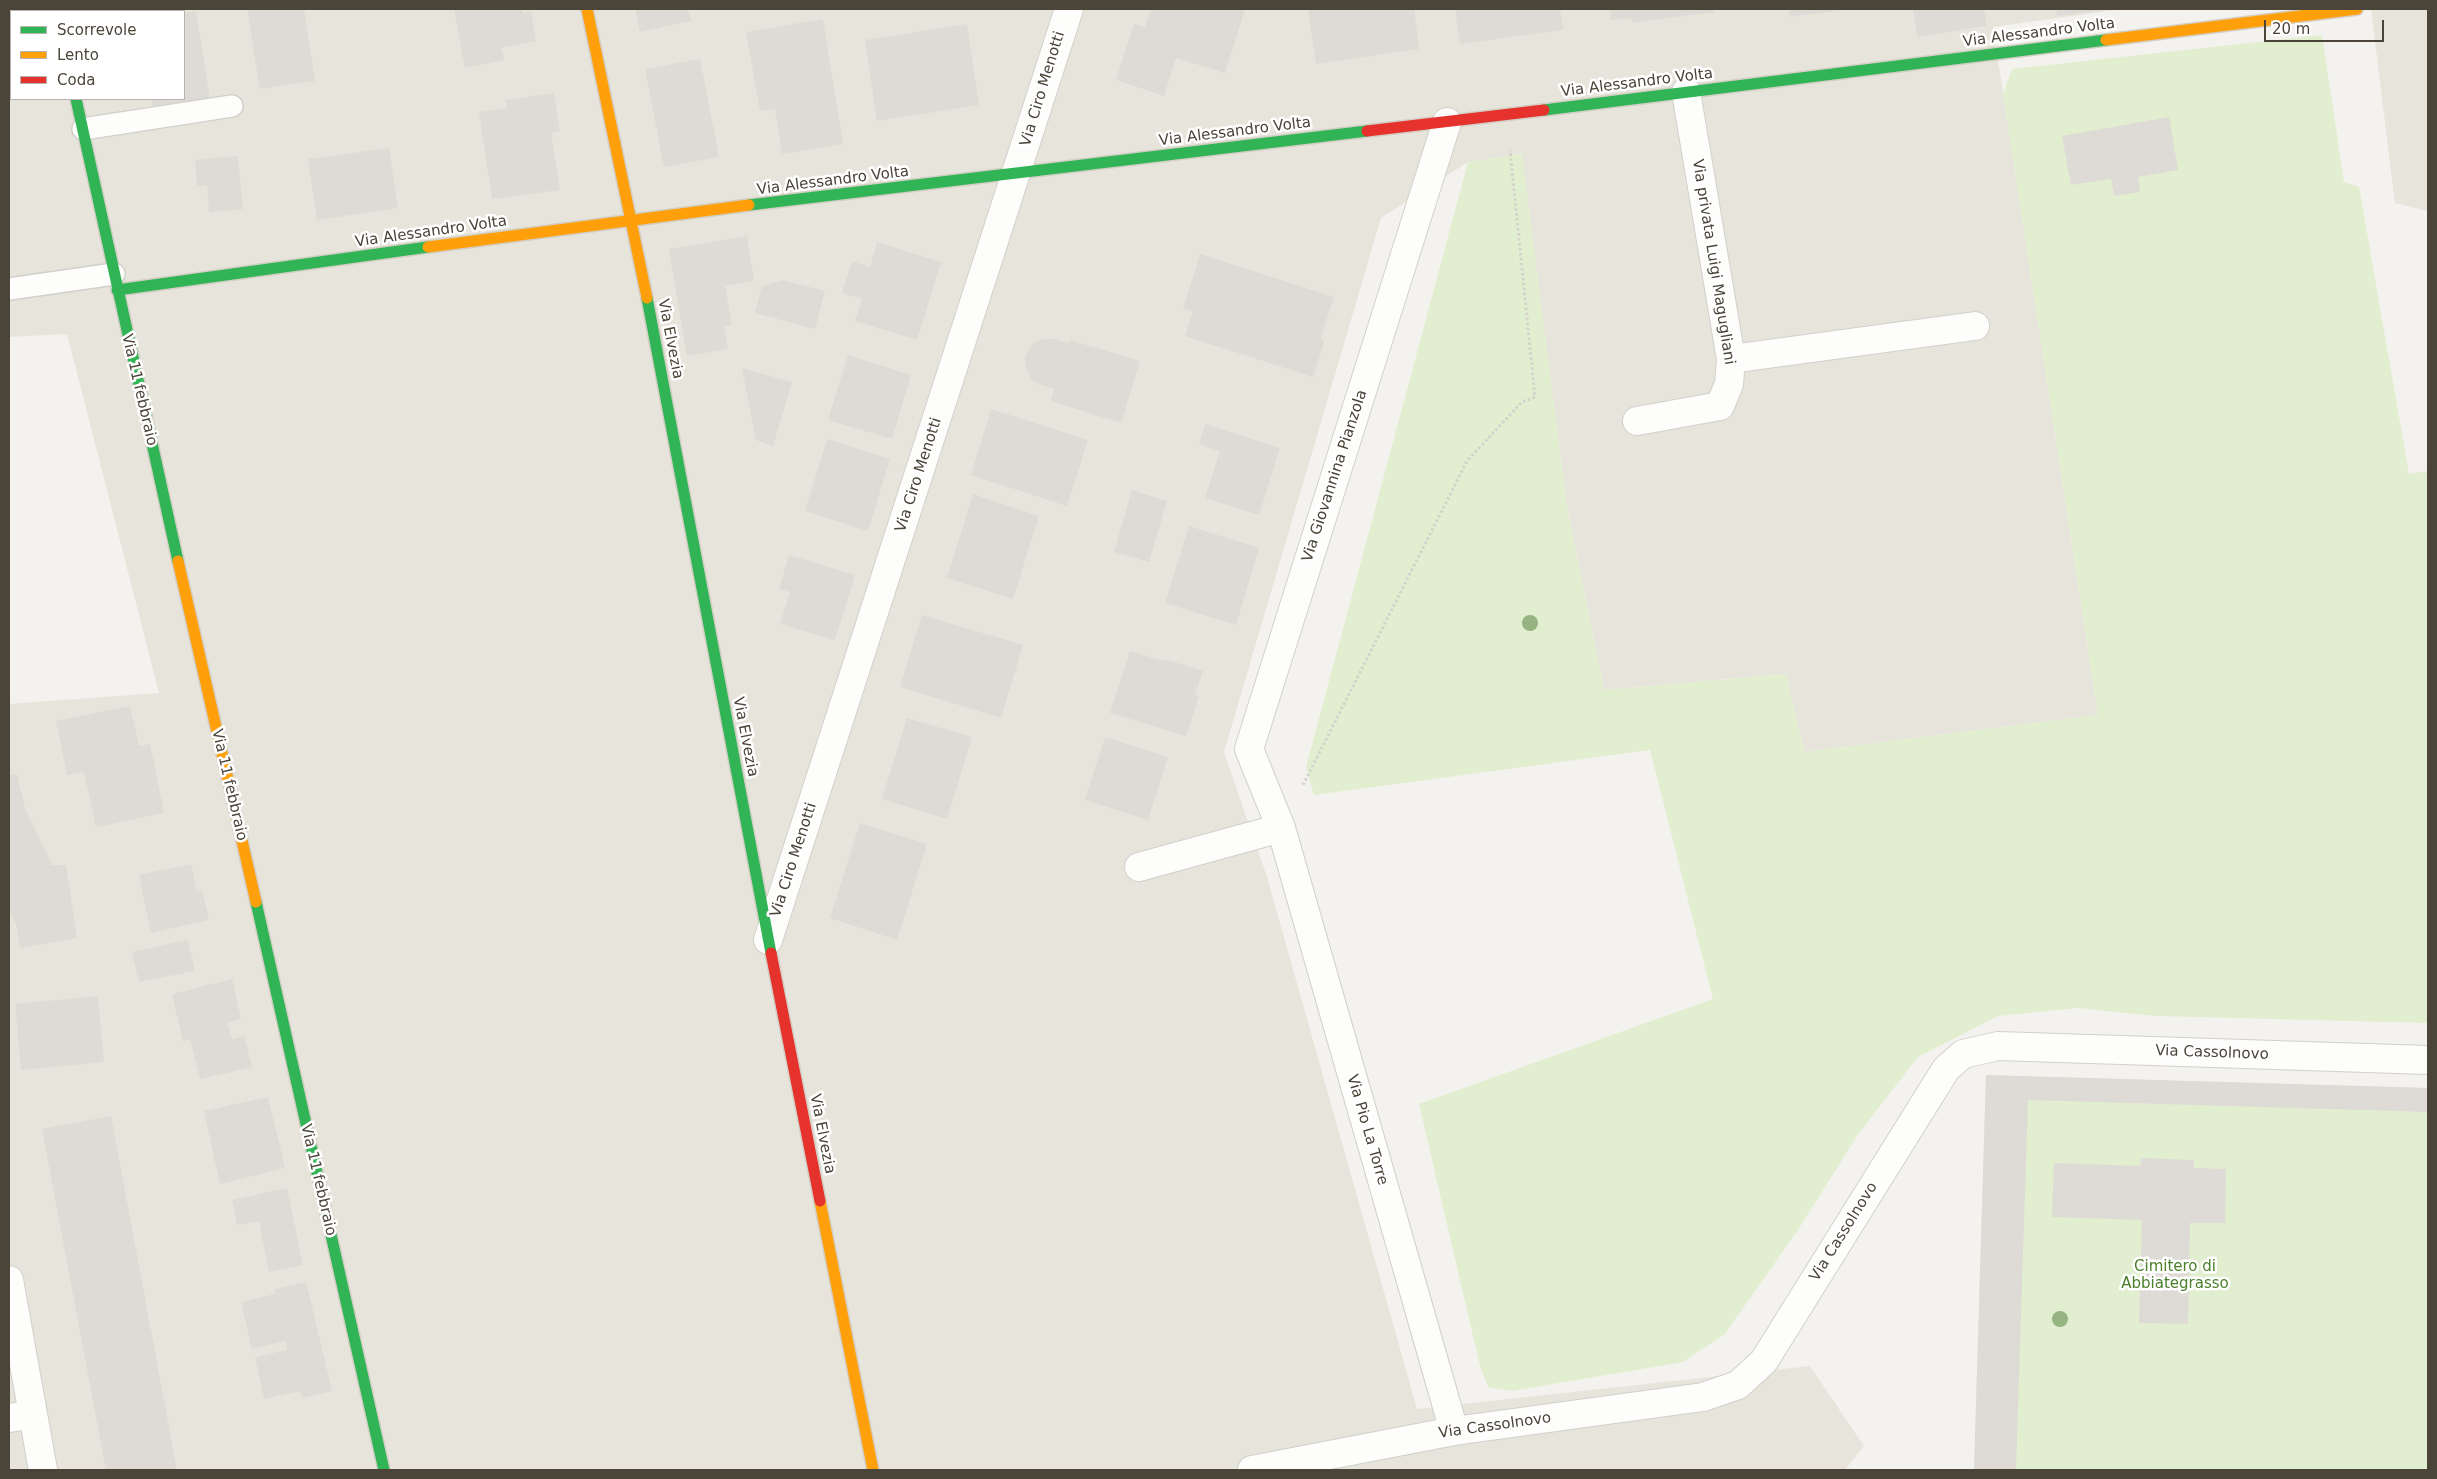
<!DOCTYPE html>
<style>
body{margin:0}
#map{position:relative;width:2437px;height:1479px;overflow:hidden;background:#f4f2ee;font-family:"DejaVu Sans",sans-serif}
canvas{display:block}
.frame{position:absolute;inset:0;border:10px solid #4b4439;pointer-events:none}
.legend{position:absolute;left:10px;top:10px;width:175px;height:90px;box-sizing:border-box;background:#fff;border:1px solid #b7b4b0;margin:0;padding:6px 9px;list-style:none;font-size:15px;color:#4b4439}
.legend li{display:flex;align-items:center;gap:10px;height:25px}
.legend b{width:25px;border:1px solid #b7b4b0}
.scale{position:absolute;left:2264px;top:20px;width:120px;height:22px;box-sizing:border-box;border:2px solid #4b4439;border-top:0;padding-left:6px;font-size:15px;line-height:18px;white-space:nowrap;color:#4b4439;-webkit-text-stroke:4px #fff;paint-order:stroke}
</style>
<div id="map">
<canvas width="2437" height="1479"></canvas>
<div class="frame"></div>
<ul class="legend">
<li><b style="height:6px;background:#30b455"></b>Scorrevole</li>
<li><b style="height:6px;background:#ff9f0a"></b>Lento</li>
<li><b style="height:6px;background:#e5322d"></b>Coda</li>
</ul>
<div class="scale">20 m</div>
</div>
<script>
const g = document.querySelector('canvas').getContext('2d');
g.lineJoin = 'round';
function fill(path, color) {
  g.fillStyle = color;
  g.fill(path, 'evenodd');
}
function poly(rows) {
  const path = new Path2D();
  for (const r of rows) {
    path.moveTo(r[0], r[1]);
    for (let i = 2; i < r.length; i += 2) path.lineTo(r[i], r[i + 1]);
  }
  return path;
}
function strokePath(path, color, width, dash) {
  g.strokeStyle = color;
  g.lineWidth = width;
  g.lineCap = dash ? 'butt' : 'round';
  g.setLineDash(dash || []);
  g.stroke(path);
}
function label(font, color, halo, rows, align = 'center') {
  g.font = font + ' "DejaVu Sans",sans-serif';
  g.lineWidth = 5;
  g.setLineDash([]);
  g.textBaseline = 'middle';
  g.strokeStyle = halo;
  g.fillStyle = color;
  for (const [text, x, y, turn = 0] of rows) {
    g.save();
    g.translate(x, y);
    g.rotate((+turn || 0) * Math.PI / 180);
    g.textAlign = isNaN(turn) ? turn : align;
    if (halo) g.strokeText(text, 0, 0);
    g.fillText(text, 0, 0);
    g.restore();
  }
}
fill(poly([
 [9,9,2122,9,1993,27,2098,715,1804,752,1786,674,1604,690,1567,507,1521,154,1468,162,1381,218,1224,752,1267,877,1417,1409,1810,1366,1864,1446,1845,1470,9,1470,9,704,159,693,67,334,9,337],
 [11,11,184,11,184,99,11,99],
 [2371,9,2428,9,2428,211,2395,203]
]), '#e7e4dc');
fill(poly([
 [2322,35,2344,182,2359,187,2409,474,2428,471,2428,1023,2155,1016,2078,1008,1998,1016,1918,1057,1859,1133,1798,1230,1724,1335,1683,1362,1512,1391,1488,1387,1480,1366,1419,1104,1713,999,1650,750,1314,795,1306,767,1468,162,1522,154,1567,507,1604,690,1786,674,1804,752,2098,715,2003,94,2012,69],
 [1986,1075,2428,1088,2428,1470,1974,1470]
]), '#e1eecf');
fill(poly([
 [247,9,304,9,315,81,260,89],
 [454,9,522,9,523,13,531,11,536,41,501,48,504,60,465,68],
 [635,9,688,9,691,21,640,32],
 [1151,9,1245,9,1225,73,1176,58,1164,96,1116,80,1134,24,1145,27],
 [1308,9,1414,9,1419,49,1316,64],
 [1455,9,1560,9,1563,30,1460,44],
 [1610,9,1714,9,1714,12,1632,23,1632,18,1611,20],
 [1789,9,1842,9,1842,10,1790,17],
 [1913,9,1984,9,1987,26,1917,37],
 [2056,9,2102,9,2102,10,2057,16],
 [196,11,210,100,153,110,151,99,184,99,184,13],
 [823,19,843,144,782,154,775,109,760,111,746,32],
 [967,24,979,105,877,121,865,40],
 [700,59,719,157,664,167,645,69],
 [554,93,560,131,551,133,560,190,492,199,479,112,507,108,505,100],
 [2169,117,2178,170,2138,177,2140,192,2114,196,2111,179,2071,185,2062,136],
 [389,148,398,208,317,220,308,159],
 [238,156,243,209,209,212,207,185,197,187,195,160],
 [747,236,754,281,725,286,732,325,724,326,728,349,687,356,669,249],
 [877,242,941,262,917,340,855,321,862,299,842,293,852,261,870,267],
 [1200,254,1334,297,1321,337,1324,343,1313,377,1185,336,1193,311,1183,309],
 [782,280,825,291,815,329,755,313,762,286],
 [1044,339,1053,339,1069,343,1070,340,1140,361,1121,423,1051,401,1054,389,1038,384,1031,379,1025,365,1025,357,1029,349,1035,342],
 [848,355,911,375,892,439,828,420],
 [742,368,792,382,773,446,756,440],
 [991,409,1088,440,1067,506,971,475],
 [1205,424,1280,448,1259,515,1205,498,1220,451,1199,444],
 [827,439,890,459,868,531,805,511],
 [1132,490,1167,501,1149,562,1114,552],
 [973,494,1039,516,1013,599,947,578],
 [1189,526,1259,548,1236,625,1165,603],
 [789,555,855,575,835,640,780,624,790,592,779,589],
 [922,615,1023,645,1001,718,900,687],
 [1130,651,1163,661,1165,659,1203,671,1195,695,1199,696,1186,736,1110,713],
 [130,706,139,746,150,744,164,813,96,827,84,772,67,775,56,721],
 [907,718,972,737,947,819,882,799],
 [1105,737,1168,757,1148,820,1085,800],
 [17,774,25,808,52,865,66,865,77,938,20,948,16,924,9,910,9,775],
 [860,823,927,844,897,940,830,918],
 [191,864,197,892,202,890,209,920,151,933,139,875],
 [188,940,195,971,139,982,132,952],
 [232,979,241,1019,227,1023,232,1039,244,1036,252,1067,200,1079,190,1039,183,1041,172,994],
 [98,996,104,1062,21,1070,15,1004],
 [1986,1075,2428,1088,2428,1112,2028,1100,2016,1470,1974,1470],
 [268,1097,285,1168,220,1184,204,1111],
 [111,1116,177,1470,106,1470,42,1129],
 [2141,1158,2194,1160,2194,1168,2226,1169,2225,1223,2190,1223,2188,1324,2139,1323,2142,1220,2052,1217,2054,1163,2141,1166],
 [287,1188,303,1265,269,1272,259,1221,237,1225,232,1200],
 [306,1282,332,1391,302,1398,300,1391,264,1399,255,1357,287,1350,286,1341,252,1349,241,1302,275,1294,274,1289]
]), '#dedbd6');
const lane = poly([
 [83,129,232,106],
 [9,289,114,274]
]);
const street = poly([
 [57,9,57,11],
 [1447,122,1249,749,1281,828,1454,1431],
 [1731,359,1975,326],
 [1637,421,1720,406,1729,384,1731,359,1686,92],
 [1139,867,1281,828],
 [768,940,1069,9],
 [9,1280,43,1470],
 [9,1418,33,1414],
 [1252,1470,1454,1431,1703,1397,1738,1385,1764,1361,1946,1069,1963,1054,1998,1046,2428,1060]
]);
const fast = poly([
 [76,99,178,561],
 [1544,110,2106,40],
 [749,205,1367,131],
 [117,290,428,247],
 [647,298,771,953],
 [256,902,384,1470]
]);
const slow = poly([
 [587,9,647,298],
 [2106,40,2357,9],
 [428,247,749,205],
 [178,561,256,902],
 [820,1201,873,1470]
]);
const jam = poly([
 [1367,131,1544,110],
 [771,953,820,1201]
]);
strokePath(lane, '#d2d0cb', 24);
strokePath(street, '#d2d0cb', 30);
strokePath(fast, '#d3cfc5', 14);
strokePath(slow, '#d3cfc5', 14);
strokePath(jam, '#d3cfc5', 14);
strokePath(poly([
 [1303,785,1467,461,1522,402,1535,397,1510,150]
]), '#d3d2cc', 3, [2.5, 2.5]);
strokePath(lane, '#fdfdfc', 21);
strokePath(street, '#fdfdfc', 28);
strokePath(fast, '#30b455', 11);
strokePath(slow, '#ff9f0a', 11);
strokePath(jam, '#e5322d', 11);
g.fillStyle = '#96b382';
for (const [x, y] of [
 [1530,623],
 [2060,1319]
]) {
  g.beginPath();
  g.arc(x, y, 8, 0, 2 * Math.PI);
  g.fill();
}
label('15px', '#4b4439', '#fff', [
 ["Via Alessandro Volta",2039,33,-7],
 ["Via Alessandro Volta",1637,83,-7],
 ["Via Ciro Menotti",1043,89,-73],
 ["Via Alessandro Volta",1235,132,-7],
 ["Via Alessandro Volta",833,181,-7],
 ["Via Alessandro Volta",431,232,-8],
 ["Via privata Luigi Magugliani",1713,262,81],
 ["Via Elvezia",670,339,79],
 ["Via 11 febbraio",139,390,77],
 ["Via Ciro Menotti",919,475,-72],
 ["Via Giovannina Pianzola",1335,476,-72],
 ["Via Elvezia",745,737,79],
 ["Via 11 febbraio",229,785,77],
 ["Via Ciro Menotti",794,860,-72],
 ["Via Cassolnovo",2212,1053,2],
 ["Via Pio La Torre",1367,1130,74],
 ["Via Elvezia",822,1134,79],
 ["Via 11 febbraio",318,1180,77],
 ["Via Cassolnovo",1844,1232,-58],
 ["Via Cassolnovo",1495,1426,-8]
]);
label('15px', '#4a7f2a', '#fff', [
 ["Cimitero di",2175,1267],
 ["Abbiategrasso",2175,1284]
]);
</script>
